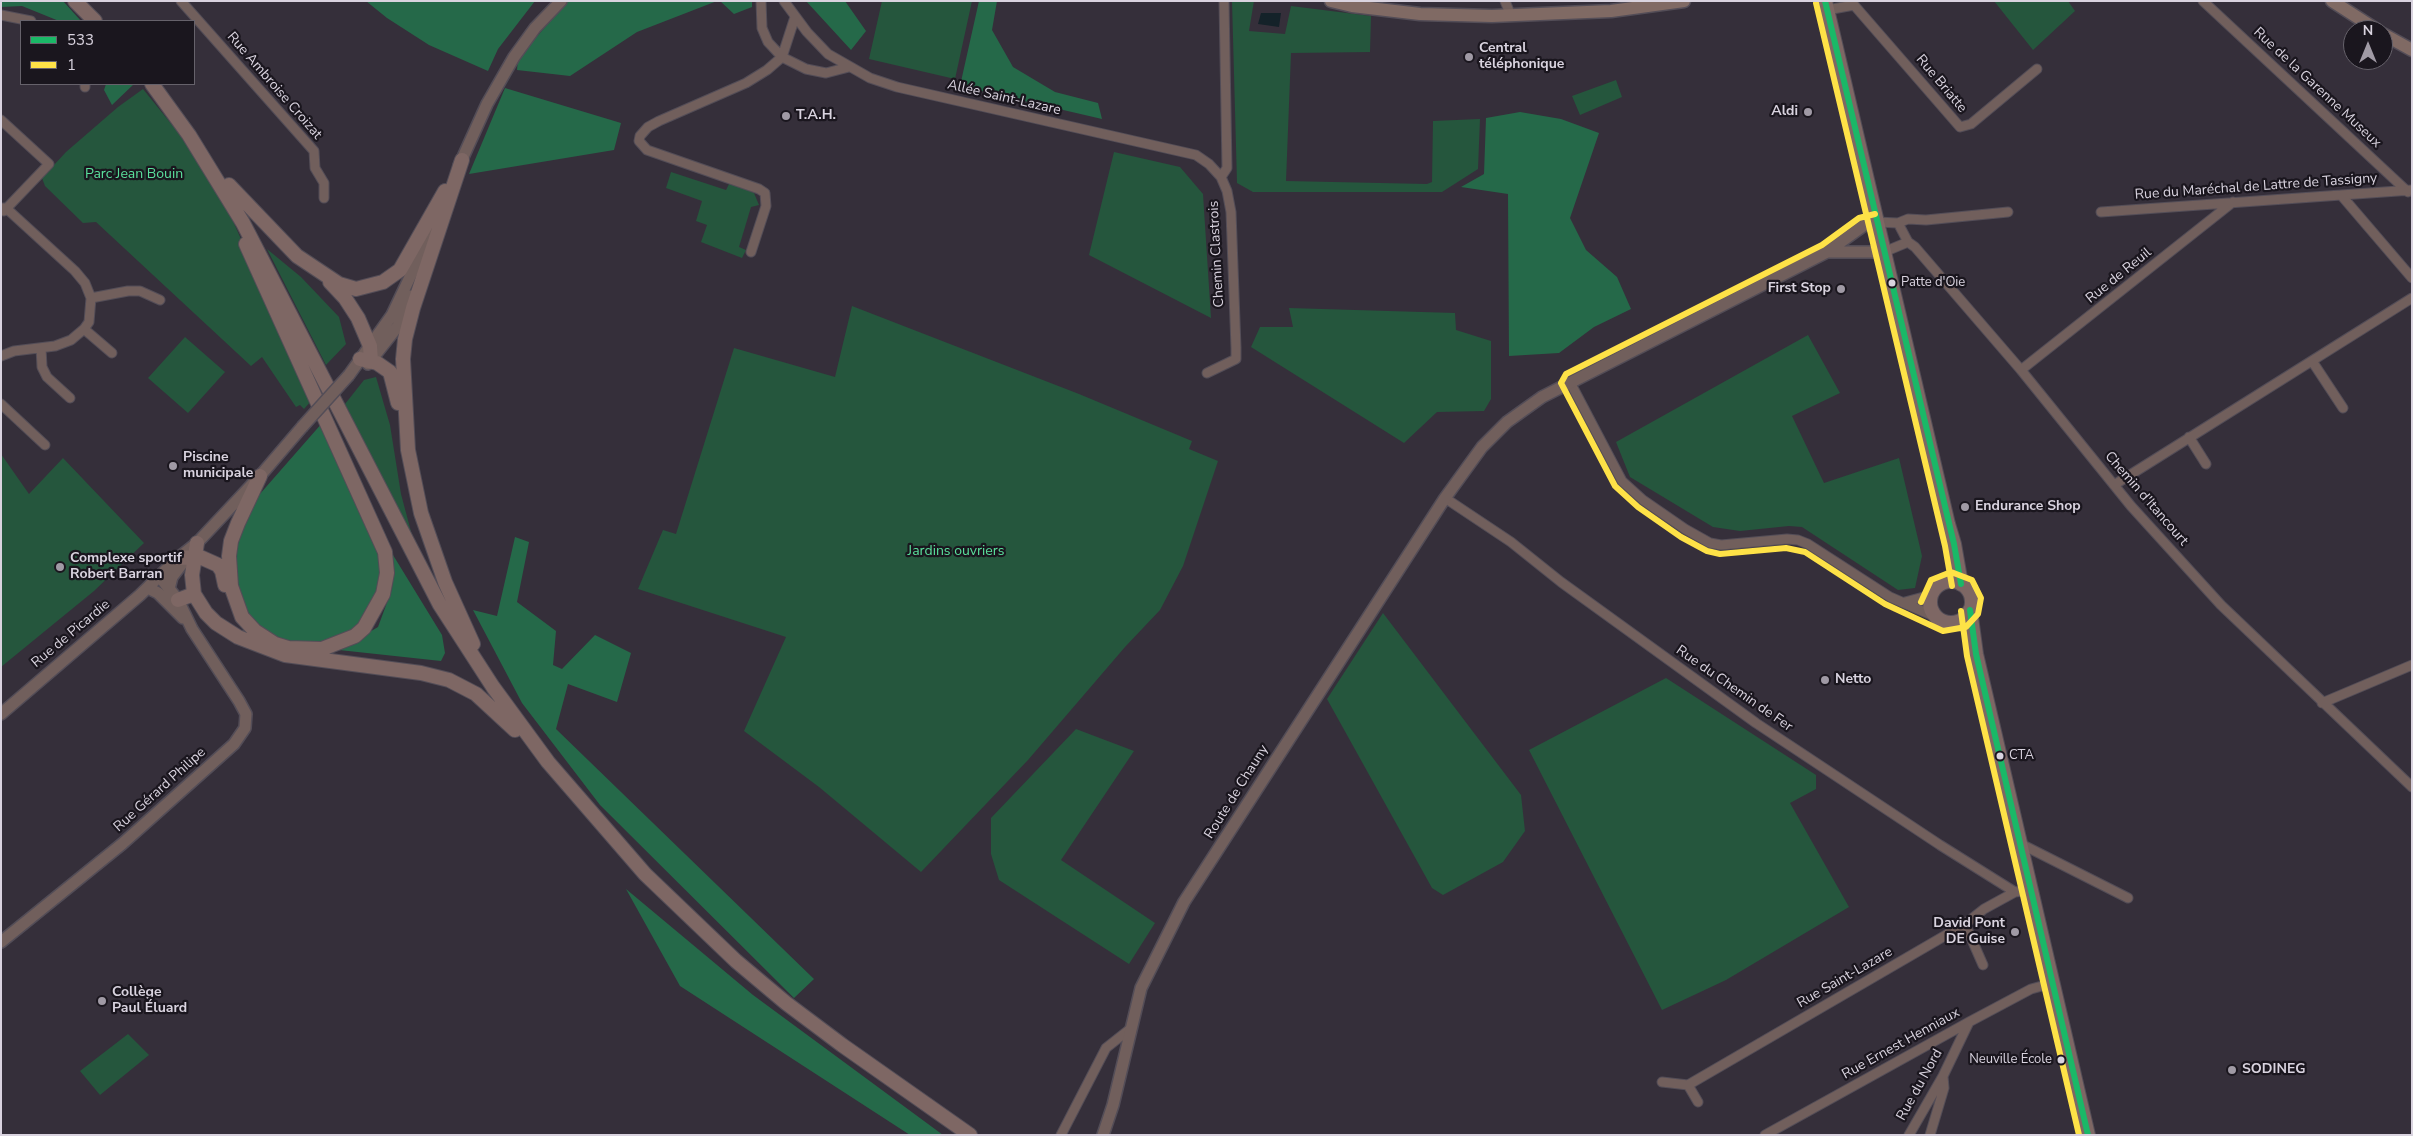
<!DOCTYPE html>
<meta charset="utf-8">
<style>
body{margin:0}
#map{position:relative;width:2413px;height:1136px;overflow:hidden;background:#352f3a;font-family:"Nunito Sans",sans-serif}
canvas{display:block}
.frame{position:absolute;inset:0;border:2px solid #d9d3df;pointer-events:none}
.legend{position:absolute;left:20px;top:20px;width:175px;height:65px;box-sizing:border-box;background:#1a161e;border:1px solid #66626b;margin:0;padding:6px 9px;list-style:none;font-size:15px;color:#d9d3df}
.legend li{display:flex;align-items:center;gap:10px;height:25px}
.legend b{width:25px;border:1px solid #66626b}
.north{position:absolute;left:2343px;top:20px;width:50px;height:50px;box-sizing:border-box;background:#1a161e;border:1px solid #66626b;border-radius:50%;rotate:0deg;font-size:14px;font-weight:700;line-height:20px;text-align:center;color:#d9d3df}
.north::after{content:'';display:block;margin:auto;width:18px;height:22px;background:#a09aa5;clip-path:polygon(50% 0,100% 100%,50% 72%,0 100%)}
</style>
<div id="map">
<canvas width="2413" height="1136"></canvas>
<div class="frame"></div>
<ul class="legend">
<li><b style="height:6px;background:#1ab867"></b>533</li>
<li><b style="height:6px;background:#fee247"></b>1</li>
</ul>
<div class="north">N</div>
</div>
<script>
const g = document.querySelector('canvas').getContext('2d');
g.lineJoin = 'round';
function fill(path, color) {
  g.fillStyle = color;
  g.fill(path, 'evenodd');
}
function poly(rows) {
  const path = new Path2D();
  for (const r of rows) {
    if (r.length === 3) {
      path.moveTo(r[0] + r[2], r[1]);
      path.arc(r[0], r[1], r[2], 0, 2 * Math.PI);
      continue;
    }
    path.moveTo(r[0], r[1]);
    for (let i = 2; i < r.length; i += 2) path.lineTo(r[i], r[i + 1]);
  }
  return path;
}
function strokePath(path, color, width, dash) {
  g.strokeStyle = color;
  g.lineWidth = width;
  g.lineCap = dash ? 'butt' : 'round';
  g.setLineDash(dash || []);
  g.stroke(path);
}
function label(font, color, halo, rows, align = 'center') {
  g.font = font + ' "Nunito Sans",sans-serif';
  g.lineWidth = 4.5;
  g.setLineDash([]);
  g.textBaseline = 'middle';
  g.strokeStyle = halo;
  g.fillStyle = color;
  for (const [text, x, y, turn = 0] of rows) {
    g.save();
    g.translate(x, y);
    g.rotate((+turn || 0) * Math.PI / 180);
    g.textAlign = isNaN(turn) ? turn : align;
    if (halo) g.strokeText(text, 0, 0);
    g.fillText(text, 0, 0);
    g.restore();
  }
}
fill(poly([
 [882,1,972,1,955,79,869,59],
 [1232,1,1254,1,1249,31,1285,34,1291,6,1371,16,1370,52,1291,53,1286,181,1427,184,1432,182,1433,121,1480,119,1478,169,1442,192,1253,192,1237,183],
 [1994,1,2068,1,2075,11,2033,50],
 [1616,80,1622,97,1580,115,1572,96],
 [143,89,177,131,209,178,233,221,312,400,304,409,300,405,296,407,262,357,251,366,96,222,83,223,45,186,42,178,66,152,118,107],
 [1114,152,1180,167,1203,194,1211,318,1089,255],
 [671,172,726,190,729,184,733,184,754,193,759,205,751,207,739,247,746,250,742,258,701,242,707,225,696,221,702,201,666,188],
 [267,249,301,277,339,317,346,344,326,365],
 [852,306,1079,394,1192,441,1189,449,1218,461,1183,566,1160,610,1125,647,1028,760,921,872,819,787,744,731,786,637,638,589,663,530,676,534,734,348,835,377],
 [1289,308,1455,313,1456,330,1491,341,1491,399,1484,411,1437,412,1404,443,1251,347,1260,327,1293,327],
 [1808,335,1840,393,1792,416,1824,483,1899,458,1922,556,1915,588,1898,590,1802,527,1789,526,1740,531,1713,527,1630,477,1616,442],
 [185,337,225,372,188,413,148,378],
 [376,377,390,425,401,494,413,539,345,404,364,380],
 [1,454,29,494,63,458,144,543,94,591,1,667],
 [1383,613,1521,795,1525,831,1503,862,1443,895,1432,888,1327,699],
 [1666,678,1816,775,1816,789,1790,803,1849,907,1726,980,1662,1010,1529,750],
 [1076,729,1134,751,1061,860,1155,923,1129,964,999,880,991,854,991,818],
 [128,1034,149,1055,100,1095,80,1071]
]), '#25563d');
fill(poly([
 [1,1,63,1,81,21,59,21,22,6,1,7],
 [366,1,535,1,498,49,488,71,429,45,387,18],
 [568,1,717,1,637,32,570,76,517,70,518,58],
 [720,1,752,1,752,7,734,14],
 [806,1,845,1,866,31,851,50],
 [979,1,997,1,992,30,1013,67,1055,92,1098,103,1102,119,960,86],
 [106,84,134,84,112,105,104,90],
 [505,88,621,123,614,150,469,174],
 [1520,112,1561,119,1599,133,1570,218,1586,250,1617,277,1631,309,1594,327,1559,353,1509,356,1508,194,1461,187,1484,174,1486,118],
 [323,422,384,565,378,602,350,634,308,646,277,639,264,631,247,613,233,579,233,549,246,515,259,495],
 [515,537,529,542,517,602,556,631,553,665,562,669,595,635,631,653,617,702,568,684,556,729,814,979,794,998,600,805,522,703,473,610,497,616],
 [393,555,442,635,445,653,441,661,339,650,378,627,392,589],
 [626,889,753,995,943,1135,910,1135,680,986]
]), '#256949');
fill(poly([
 [1261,13,1281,13,1279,27,1258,24]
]), '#142229');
const minor = poly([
 [181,1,314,151,315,168,324,183,324,198],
 [761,1,762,28,768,42,782,57,806,69,826,73,849,67],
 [784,1,807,32,828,54,870,78,897,87,1196,155,1209,164,1221,177,1227,191,1231,212,1236,348,1236,359,1207,373],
 [1505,1,1511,16],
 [2203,1,2408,192],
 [1827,10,1854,5,1960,127,1971,124,2037,69],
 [1,15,31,21],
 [85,84,85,87],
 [1,120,49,164,4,211],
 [1221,177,1227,168,1224,1],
 [2341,195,2412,278],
 [1,208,6,208,75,271,85,283,91,298,89,322,84,329,71,340,55,346,14,351,1,356],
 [2101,212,2412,190],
 [1877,222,1898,223,1908,242,1915,247,2021,370,2131,506,2221,605,2412,787],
 [1898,223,1908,219,1926,220,2008,212],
 [751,252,766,206,765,193,759,189,647,150,639,141,640,136,648,127,659,121,746,83,767,70,782,57,795,17],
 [1884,252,1908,242],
 [91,298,128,291,140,291,160,300],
 [84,329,112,353],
 [41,348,42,367,47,377,70,398],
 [2312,361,2343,408],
 [2021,370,2233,202],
 [1570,382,1622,481,1643,500,1685,529,1710,543,1721,545,1787,539,1798,540,1808,544,1890,597,1936,617],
 [1,404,45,445],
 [2189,437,2206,464],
 [2114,485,2412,298],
 [1445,498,1511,542,1561,582,1756,723,1940,845,2015,892],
 [1905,602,1931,595],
 [2322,703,2412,665],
 [2021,844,2128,898],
 [1965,924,1983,965],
 [1662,1082,1688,1085,1698,1102],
 [1688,1085,1965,924,1984,909,2015,892,2032,890],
 [1061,1135,1106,1048,1130,1029],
 [1765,1135,1969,1022,2031,989,2053,983],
 [1909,1135,1943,1076,1969,1022],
 [1930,1135,1944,1088,1943,1076]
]);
const tertiary = poly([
 [459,166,487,104,514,57,535,28,561,1],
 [1827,252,1884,252],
 [368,364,398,326,411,296],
 [349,375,392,315,436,222],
 [148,588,158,593,183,618],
 [169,589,172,577,189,555],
 [1,714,140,595,178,558,197,543,260,476,302,427],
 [1,942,122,844,234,744,245,728,246,714,239,701,192,629,178,600,160,577],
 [1103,1135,1113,1105,1141,988,1184,902,1445,498,1482,447,1507,422,1542,397,1827,252,1863,226,1877,222]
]);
const secondary = poly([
 [1331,1,1352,6,1420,14,1492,16,1611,11,1684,1],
 [2332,1,2377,30],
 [2383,34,2412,50]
]);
const primary = poly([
 [75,1,95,21],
 [1825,1,1948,524,1954,544,1961,584],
 [152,84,189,135,243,223,440,605,493,687,548,762,645,874,736,961,786,1003,842,1045,970,1135],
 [462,160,413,308,405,339,403,359,408,450,421,513,445,582,473,644],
 [229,185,297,256,339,284,356,289,383,282,400,270,445,191],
 [246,244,385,552,387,573,383,594,364,628,355,636,322,649,288,648,275,644,255,631,242,617,231,586,229,556,231,541,238,523,260,476],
 [330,282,345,298,358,318,370,346,371,361],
 [360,359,377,363,390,372,398,403],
 [197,543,192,575,194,594,206,613,216,623,238,637,285,655,421,673,449,680,476,694,515,730],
 [178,558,200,557,218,565,222,571,225,585],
 [1951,602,21],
 [178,600,194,594],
 [1970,610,1976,654,2088,1135]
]);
strokePath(minor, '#534d57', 11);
strokePath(tertiary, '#534d57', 14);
strokePath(secondary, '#534d57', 15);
strokePath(primary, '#534d57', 16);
strokePath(minor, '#715f5c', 9);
strokePath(tertiary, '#715f5c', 11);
strokePath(secondary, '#806a64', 12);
strokePath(primary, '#7e6764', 14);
const tertiaryBridge = poly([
 [302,427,349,375]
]);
strokePath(tertiaryBridge, '#534d57', 14, []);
strokePath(tertiaryBridge, '#715f5c', 11);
strokePath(poly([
 [1825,1,1954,544,1961,584],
 [1970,610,1976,654,2088,1135]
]), '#1ab867', 6);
strokePath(poly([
 [1816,3,1945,546,1952,586],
 [1875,214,1859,218,1822,245,1566,374,1561,383,1615,486,1638,507,1681,537,1707,551,1720,554,1786,548,1805,552,1885,604,1943,631,1966,627,1978,614,1981,598,1972,580,1951,572,1931,580,1921,602],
 [1961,611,1967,656,2079,1135]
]), '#fee247', 6);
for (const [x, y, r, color] of [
 [1469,57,5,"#a09aa5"],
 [1808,112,5,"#a09aa5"],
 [786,116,5,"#a09aa5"],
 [1892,283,4.5,"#d9d3df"],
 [1841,289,5,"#a09aa5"],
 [173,466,5,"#a09aa5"],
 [1965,507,5,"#a09aa5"],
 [60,567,5,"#a09aa5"],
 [1825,680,5,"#a09aa5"],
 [2000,756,4.5,"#d9d3df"],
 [2015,932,5,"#a09aa5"],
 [102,1001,5,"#a09aa5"],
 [2061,1060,4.5,"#d9d3df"],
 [2232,1070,5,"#a09aa5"]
]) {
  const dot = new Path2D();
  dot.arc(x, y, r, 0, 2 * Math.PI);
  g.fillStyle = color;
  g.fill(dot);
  strokePath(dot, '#1a161e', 2);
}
label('13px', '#d9d3df', '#1a161e', [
 ["Patte d'Oie",1901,283],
 ["CTA",2009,756],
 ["Neuville École",2052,1060,"right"]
], 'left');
label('bold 14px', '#d9d3df', '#1a161e', [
 ["Central",1479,49],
 ["téléphonique",1479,65],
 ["Aldi",1798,112,"right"],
 ["T.A.H.",796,116],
 ["First Stop",1831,289,"right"],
 ["Piscine",183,458],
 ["municipale",183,474],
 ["Endurance Shop",1975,507],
 ["Complexe sportif",70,559],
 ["Robert Barran",70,575],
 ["Netto",1835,680],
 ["David Pont",2005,924,"right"],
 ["DE Guise",2005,940,"right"],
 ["Collège",112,993],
 ["Paul Éluard",112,1009],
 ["SODINEG",2242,1070]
], 'left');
label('14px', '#d9d3df', '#1a161e', [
 ["Rue Briatte",1941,84,50],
 ["Rue Ambroise Croizat",274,86,49],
 ["Rue de la Garenne Museux",2317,88,43],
 ["Allée Saint-Lazare",1004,98,13],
 ["Rue du Maréchal de Lattre de Tassigny",2256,187,-4],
 ["Chemin Clastrois",1217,254,-93],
 ["Rue de Reuil",2119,276,-39],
 ["Chemin d'Itancourt",2146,499,49],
 ["Rue de Picardie",71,634,-40],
 ["Rue du Chemin de Fer",1734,689,35],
 ["Rue Gérard Philipe",160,790,-42],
 ["Route de Chauny",1237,792,-58],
 ["Rue Saint-Lazare",1845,978,-30],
 ["Rue Ernest Henniaux",1901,1044,-29],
 ["Rue du Nord",1920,1085,-61]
]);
label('14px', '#5ae09c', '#1a161e', [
 ["Parc Jean Bouin",134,175],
 ["Jardins ouvriers",956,552]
]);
</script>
